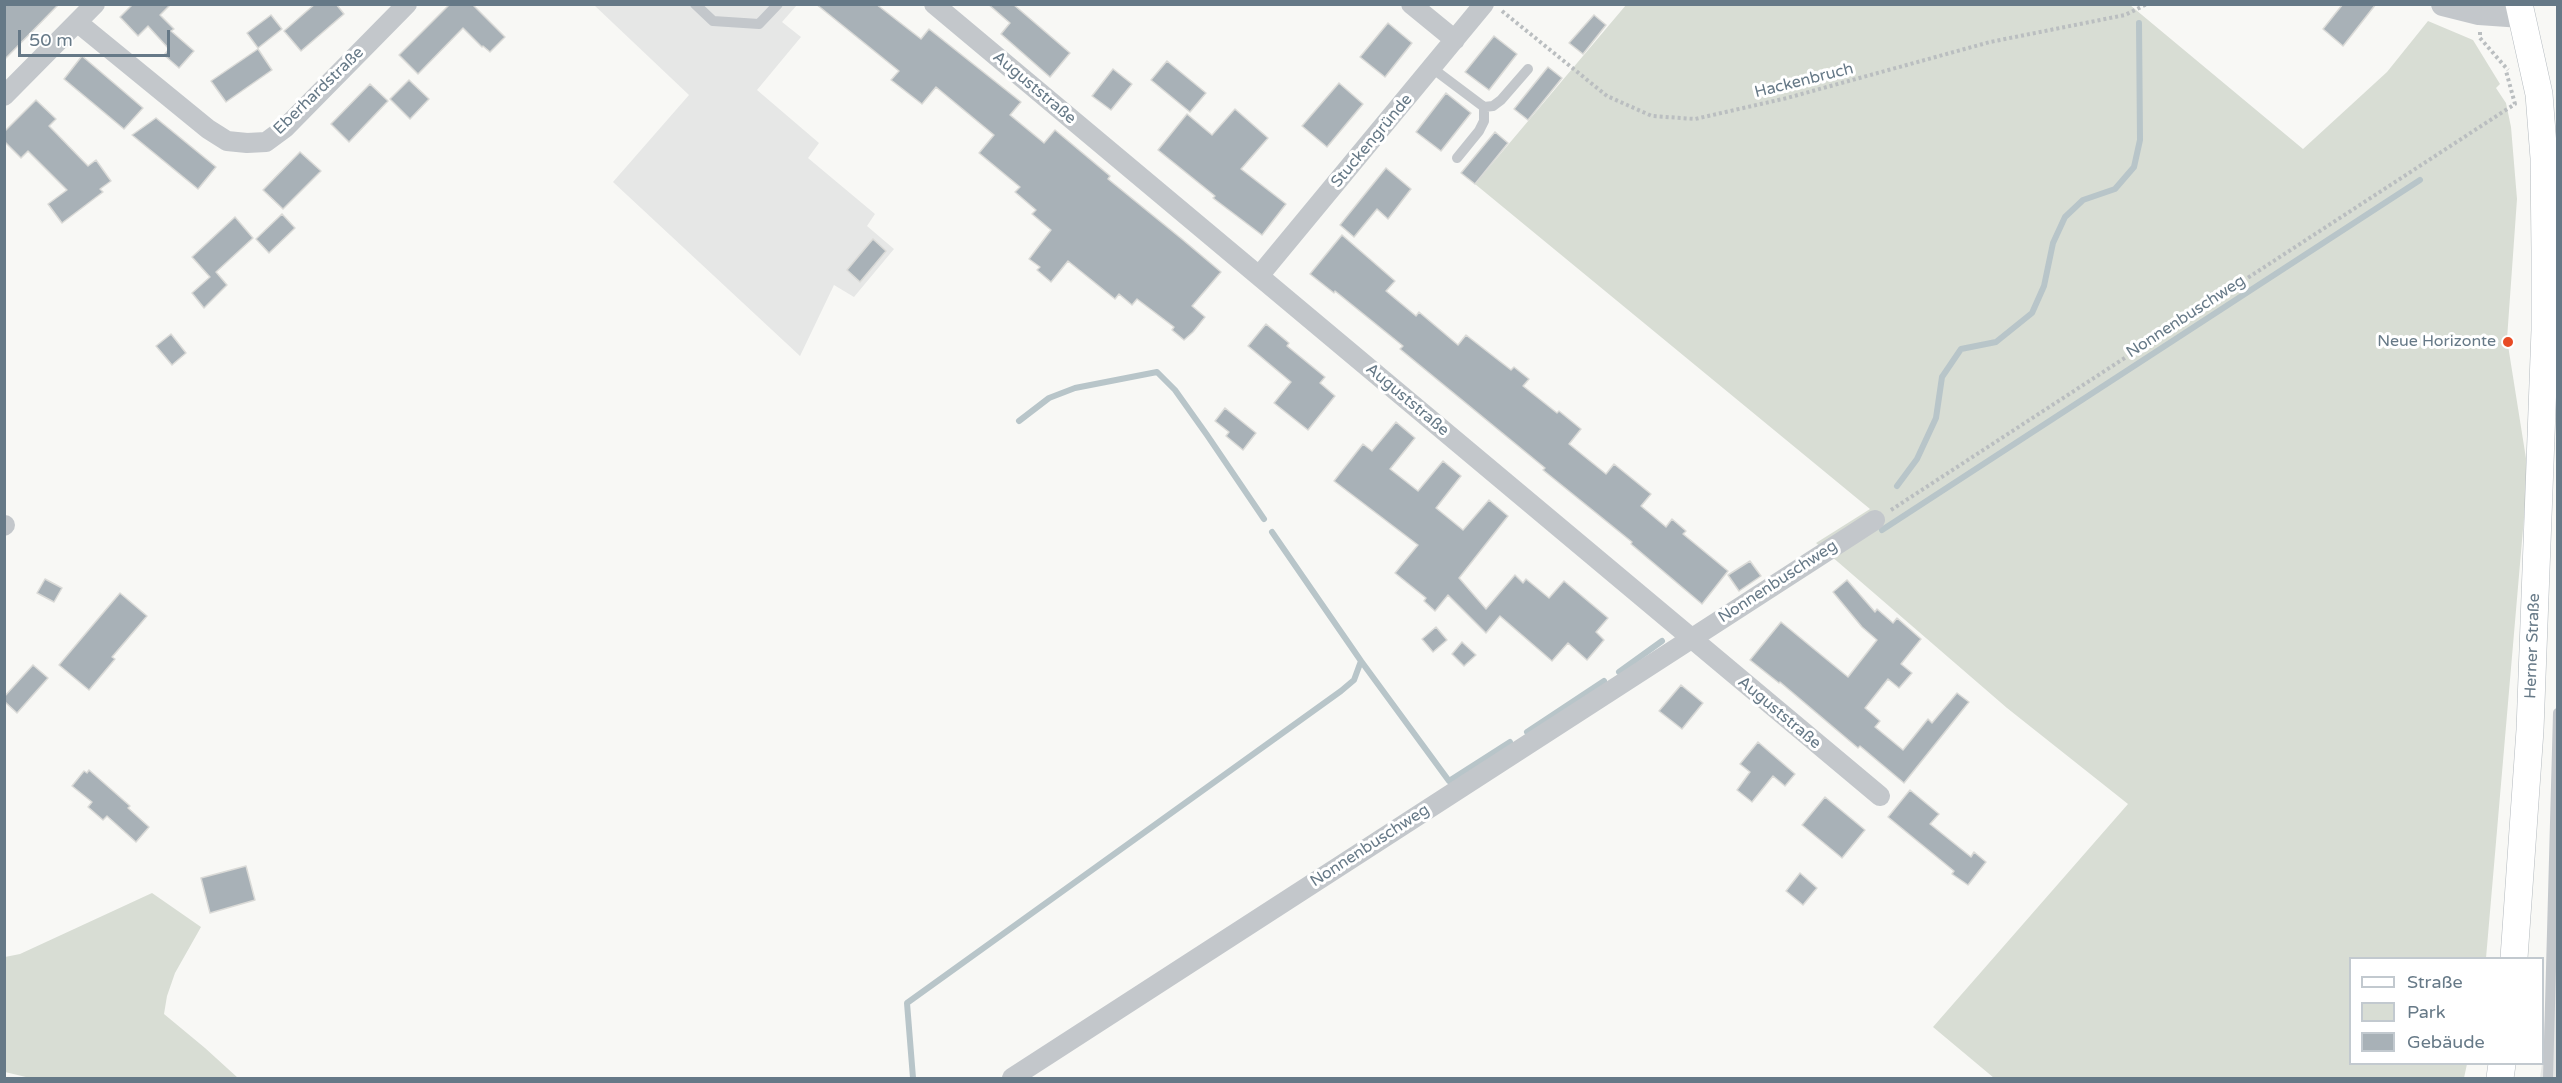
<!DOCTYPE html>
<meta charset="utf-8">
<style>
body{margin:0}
#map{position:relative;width:2562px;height:1083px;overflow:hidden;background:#f8f8f5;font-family:"Varela Round",sans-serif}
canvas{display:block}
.frame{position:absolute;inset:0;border:6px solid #667987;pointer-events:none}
.legend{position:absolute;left:2349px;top:957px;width:195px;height:108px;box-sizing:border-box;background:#fff;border:2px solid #c2c9cf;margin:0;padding:8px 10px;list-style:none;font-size:18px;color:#667987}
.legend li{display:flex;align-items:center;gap:12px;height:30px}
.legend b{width:30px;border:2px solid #c2c9cf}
.scale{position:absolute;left:18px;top:30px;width:152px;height:27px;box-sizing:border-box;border:3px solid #667987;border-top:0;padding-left:8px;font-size:18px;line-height:21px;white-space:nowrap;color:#667987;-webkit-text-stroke:4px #fff;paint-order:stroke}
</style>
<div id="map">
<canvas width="2562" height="1083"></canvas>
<div class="frame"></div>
<ul class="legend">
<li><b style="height:8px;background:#fff"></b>Straße</li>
<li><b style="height:16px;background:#d8ddd4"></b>Park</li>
<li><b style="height:16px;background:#a8b1b7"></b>Gebäude</li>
</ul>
<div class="scale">50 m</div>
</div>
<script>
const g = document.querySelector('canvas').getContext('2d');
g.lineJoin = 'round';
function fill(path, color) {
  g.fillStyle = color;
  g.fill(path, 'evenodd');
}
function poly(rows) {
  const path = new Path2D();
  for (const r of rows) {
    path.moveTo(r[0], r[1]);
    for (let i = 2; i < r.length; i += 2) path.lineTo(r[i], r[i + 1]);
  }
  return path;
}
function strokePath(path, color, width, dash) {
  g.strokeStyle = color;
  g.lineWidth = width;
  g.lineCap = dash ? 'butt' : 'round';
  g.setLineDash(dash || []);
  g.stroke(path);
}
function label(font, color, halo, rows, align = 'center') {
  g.font = font + ' "Varela Round",sans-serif';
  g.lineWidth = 6;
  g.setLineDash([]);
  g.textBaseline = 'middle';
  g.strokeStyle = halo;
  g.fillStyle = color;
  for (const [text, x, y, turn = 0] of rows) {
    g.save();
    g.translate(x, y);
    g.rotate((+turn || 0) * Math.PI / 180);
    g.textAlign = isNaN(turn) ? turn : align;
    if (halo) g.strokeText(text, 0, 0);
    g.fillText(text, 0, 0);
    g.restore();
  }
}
fill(poly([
 [594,5,797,5,782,22,801,37,757,90,819,143,808,158,875,214,867,226,894,249,854,297,834,285,800,356,613,182,689,95],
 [2557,837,2557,1078,2540,1078,2542,1064]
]), '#e6e7e6');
fill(poly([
 [1626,5,2130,5,2303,149,2387,72,2428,21,2473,40,2500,84,2496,88,2506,103,2511,127,2517,199,2507,339,2528,471,2486,958,2350,958,2350,1064,2467,1064,2464,1078,1994,1078,1933,1027,2128,804,2007,708,1816,543,1870,509,1475,184],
 [152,893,201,927,175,973,167,996,164,1014,205,1048,238,1078,30,1078,5,1072,5,957,20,954]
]), '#d8ddd4');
strokePath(poly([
 [1019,421,1049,398,1075,388,1157,372,1175,390,1207,435,1264,519],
 [1897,486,1917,459,1936,418,1942,377,1961,349,1996,342,2032,313,2044,286,2053,243,2065,217,2083,200,2115,189,2134,167,2140,140,2139,23],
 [1882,530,2420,180],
 [1272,532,1361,661,1449,781,1510,742],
 [1619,672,1662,641],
 [1527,732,1604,681],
 [913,1078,907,1003,1341,691,1354,680,1361,661]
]), '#b8c5c9', 6);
const building = poly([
 [4,4,59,4,4,60,4,4],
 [133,4,171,4,160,15,174,29,171,31,194,51,179,68,164,55,169,49,148,26,138,36,120,17,133,4],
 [315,4,336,4,344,14,301,51,284,31,315,4],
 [450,4,472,4,505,37,490,52,483,46,482,47,463,28,418,74,399,55,450,4],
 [816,4,876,4,921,39,929,29,1021,102,1010,115,1044,143,1055,130,1110,176,1108,179,1183,240,1221,272,1192,306,1205,317,1193,332,1184,340,1172,330,1174,327,1137,299,1132,305,1119,294,1115,299,1068,261,1051,282,1037,270,1040,267,1029,259,1051,230,1032,214,1036,210,1015,192,1020,187,979,153,994,135,936,87,922,104,891,80,899,71,816,4],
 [988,4,1014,5,1070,53,1050,77,1001,34,1010,23,988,4],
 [2343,4,2376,4,2343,46,2323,29,2343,4],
 [271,15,282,29,258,48,247,33,271,15],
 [1594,15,1606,25,1583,54,1569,43,1594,15],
 [1388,23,1412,43,1385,77,1360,57,1388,23],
 [1494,36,1517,54,1489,90,1465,72,1494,36],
 [258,49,272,70,226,102,211,81,258,49],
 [82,56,143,108,124,129,64,79,82,56],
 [1167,61,1206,93,1190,112,1151,80,1167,61],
 [1548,67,1562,78,1528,120,1514,109,1548,67],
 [1113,69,1132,84,1111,110,1092,96,1113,69],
 [409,80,429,99,410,119,390,99,409,80],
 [1339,83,1363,104,1327,147,1302,126,1339,83],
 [370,84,388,101,349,142,331,124,370,84],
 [1446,93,1471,113,1441,151,1416,132,1446,93],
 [36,100,56,119,49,126,88,166,96,160,111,181,100,189,103,192,62,223,48,204,67,190,28,151,21,158,4,141,4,132,36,100],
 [1235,109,1268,138,1241,169,1286,204,1262,235,1213,198,1215,196,1158,150,1187,114,1212,135,1235,109],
 [156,118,216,167,198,189,132,135,156,118],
 [1495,132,1508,143,1475,184,1461,173,1495,132],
 [300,152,321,171,283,209,263,190,300,152],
 [1386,168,1411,189,1388,219,1377,209,1354,237,1340,225,1386,168],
 [282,214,295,228,269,253,256,239,282,214],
 [235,217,253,238,216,272,227,285,204,308,192,293,210,277,192,257,235,217],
 [1342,235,1395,281,1386,291,1416,316,1419,312,1458,345,1466,335,1511,370,1514,367,1529,379,1523,386,1557,413,1559,411,1581,429,1569,444,1606,474,1614,464,1651,494,1641,506,1666,527,1672,519,1686,531,1683,534,1728,571,1702,604,1631,544,1632,542,1543,470,1545,468,1400,349,1403,346,1335,291,1334,293,1310,274,1342,235],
 [873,239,886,251,860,282,847,270,873,239],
 [1266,324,1289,343,1287,346,1325,377,1320,383,1335,396,1308,430,1274,403,1291,382,1248,346,1266,324],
 [171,334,186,353,172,365,156,346,171,334],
 [1225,408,1256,433,1243,450,1226,436,1229,432,1215,421,1225,408],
 [1396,422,1415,438,1390,469,1418,491,1443,461,1461,476,1436,508,1463,530,1489,500,1508,516,1459,578,1486,609,1515,575,1523,583,1526,579,1549,598,1564,581,1608,618,1596,632,1604,640,1587,660,1568,643,1552,661,1500,616,1486,633,1448,595,1435,611,1424,601,1426,598,1395,573,1418,545,1334,481,1363,444,1372,451,1396,422],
 [1750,561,1761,576,1739,591,1728,575,1750,561],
 [45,579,62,588,54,602,37,593,45,579],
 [1847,580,1875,612,1877,609,1893,623,1897,618,1921,639,1901,664,1912,673,1899,688,1888,679,1865,708,1880,721,1875,727,1903,750,1928,719,1932,723,1957,693,1969,702,1904,783,1860,746,1858,748,1780,682,1779,683,1750,660,1781,622,1848,677,1877,640,1862,627,1833,592,1847,580],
 [120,593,147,616,112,657,115,659,89,690,59,665,120,593],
 [1436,627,1447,640,1433,652,1422,639,1436,627],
 [1462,642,1476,655,1464,666,1452,654,1462,642],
 [33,665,48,678,17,713,4,701,4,697,33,665],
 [1681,685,1703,703,1682,729,1659,711,1681,685],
 [1758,742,1795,774,1785,786,1773,776,1752,802,1737,790,1750,772,1740,764,1758,742],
 [89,770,130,806,128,808,149,827,136,842,107,816,103,820,88,807,92,802,72,786,84,771,87,773,89,770],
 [1910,790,1939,814,1930,824,1971,857,1974,852,1986,862,1968,885,1952,874,1954,871,1888,817,1910,790],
 [1825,797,1865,830,1842,858,1802,825,1825,797],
 [246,866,255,900,210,913,201,878,246,866],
 [1800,873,1817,888,1803,905,1786,891,1800,873]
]);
fill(building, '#a8b1b7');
strokePath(building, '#dadad7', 1.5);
const secondary = poly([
 [2514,958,2530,730,2545,330,2545,251,2544,158,2539,94,2519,4],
 [2500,1078,2502,1064]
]);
strokePath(secondary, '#b3b9be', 28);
strokePath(poly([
 [1502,11,1607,96,1652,116,1695,119,1787,98,1990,42,2125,15,2147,4],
 [2480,32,2480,38,2508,70],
 [1891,510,2515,104,2506,71]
]), '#babec0', 4, [3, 3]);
strokePath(poly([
 [695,4,713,21,759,24,778,4],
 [1432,68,1484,107,1493,106,1501,100,1528,69],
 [1457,158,1479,131,1484,121,1484,107],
 [2548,1078,2558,713]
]), '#c3c7cb', 10);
strokePath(poly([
 [934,4,1880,796],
 [1411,4,1455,40],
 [77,22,208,129,227,141,247,143,266,142,285,128,407,4],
 [4,96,95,4],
 [1259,276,1484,4],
 [4,526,5,525],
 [1012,1078,1875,520]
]), '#c3c7cb', 20);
strokePath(poly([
 [2443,4,2479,13,2522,16]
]), '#c3c7cb', 24);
strokePath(secondary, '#fff', 27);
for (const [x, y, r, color] of [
 [2508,342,6,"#e84b25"]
]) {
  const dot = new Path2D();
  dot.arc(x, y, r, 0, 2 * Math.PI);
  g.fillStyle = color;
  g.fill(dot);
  strokePath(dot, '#fff', 2);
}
label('16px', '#667987', '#fff', [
 ["Hackenbruch",1804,81,-14],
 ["Auguststraße",1034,88,40],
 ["Eberhardstraße",319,91,-44],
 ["Stuckengründe",1372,141,-50],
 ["Nonnenbuschweg",2186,317,-33],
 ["Auguststraße",1407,400,40],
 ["Nonnenbuschweg",1778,582,-33],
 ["Herner Straße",2533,646,-88],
 ["Auguststraße",1779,713,40],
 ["Nonnenbuschweg",1370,846,-33]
]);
label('16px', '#667987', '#fff', [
 ["Neue Horizonte",2496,342]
], 'right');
</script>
